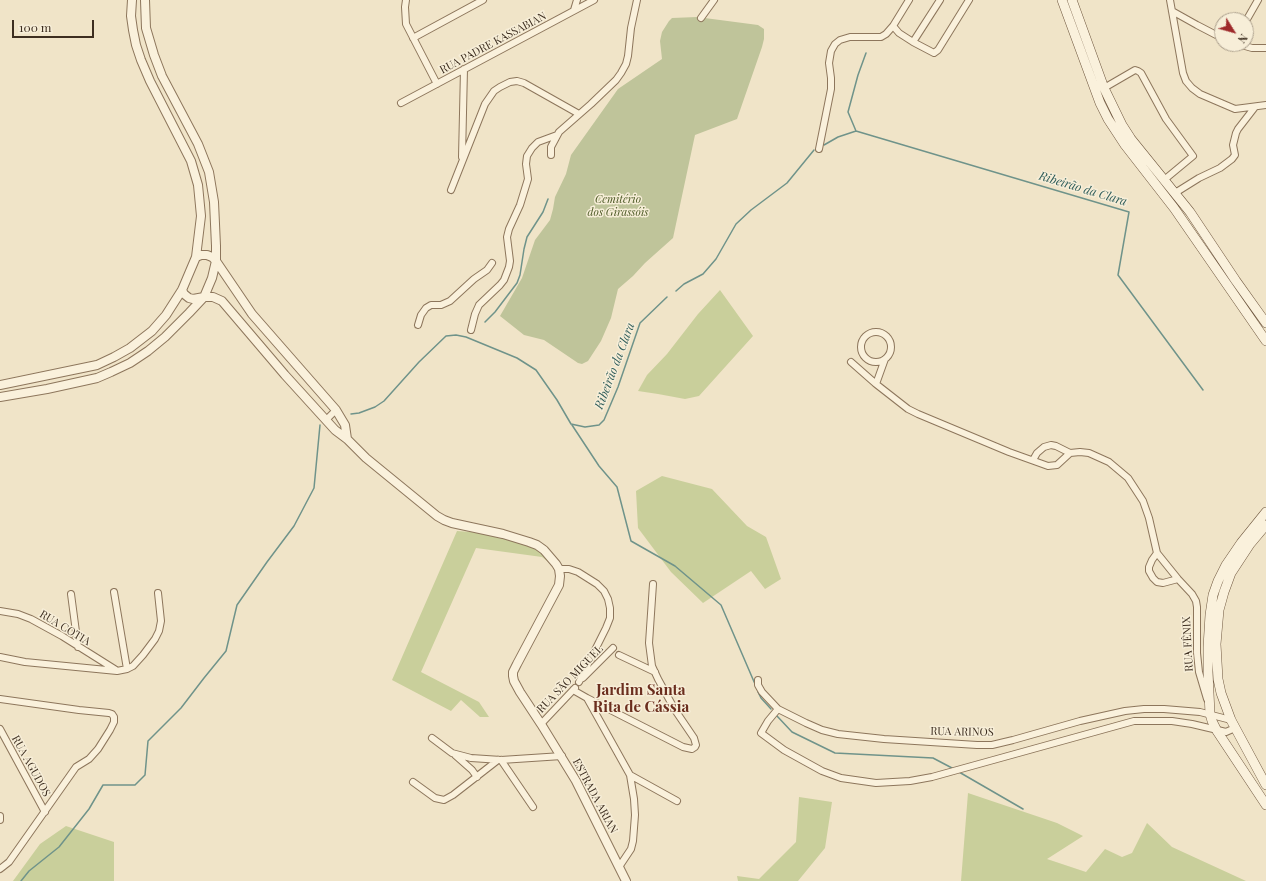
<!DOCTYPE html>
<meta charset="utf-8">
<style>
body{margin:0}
#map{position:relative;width:1266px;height:881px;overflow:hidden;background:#f0e4c8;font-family:"Playfair Display",serif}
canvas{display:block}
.north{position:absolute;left:1214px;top:12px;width:40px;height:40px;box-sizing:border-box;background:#f7eed8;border:1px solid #ada18e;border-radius:50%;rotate:127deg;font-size:11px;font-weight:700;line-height:16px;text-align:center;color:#3d2e20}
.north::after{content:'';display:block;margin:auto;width:14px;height:18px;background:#9e2a2b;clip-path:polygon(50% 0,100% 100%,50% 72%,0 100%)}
.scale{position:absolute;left:12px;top:20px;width:82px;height:18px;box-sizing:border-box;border:2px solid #3d2e20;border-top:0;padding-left:5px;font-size:12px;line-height:14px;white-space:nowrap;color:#3d2e20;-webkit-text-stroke:3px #f7eed8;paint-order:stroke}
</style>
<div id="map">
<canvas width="1266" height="881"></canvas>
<div class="north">N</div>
<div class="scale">100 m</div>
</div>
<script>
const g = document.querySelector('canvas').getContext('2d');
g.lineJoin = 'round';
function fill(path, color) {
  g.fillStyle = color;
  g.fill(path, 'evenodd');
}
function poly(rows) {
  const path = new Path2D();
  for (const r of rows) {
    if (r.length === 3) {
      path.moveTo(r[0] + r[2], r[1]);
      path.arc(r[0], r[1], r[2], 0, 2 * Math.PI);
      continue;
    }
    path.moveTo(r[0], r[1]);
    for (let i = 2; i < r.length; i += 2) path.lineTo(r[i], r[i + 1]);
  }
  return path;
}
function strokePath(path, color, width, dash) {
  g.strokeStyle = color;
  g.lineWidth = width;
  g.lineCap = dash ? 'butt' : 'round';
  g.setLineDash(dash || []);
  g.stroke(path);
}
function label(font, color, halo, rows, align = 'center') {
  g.font = font + ' "Playfair Display",serif';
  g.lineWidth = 3;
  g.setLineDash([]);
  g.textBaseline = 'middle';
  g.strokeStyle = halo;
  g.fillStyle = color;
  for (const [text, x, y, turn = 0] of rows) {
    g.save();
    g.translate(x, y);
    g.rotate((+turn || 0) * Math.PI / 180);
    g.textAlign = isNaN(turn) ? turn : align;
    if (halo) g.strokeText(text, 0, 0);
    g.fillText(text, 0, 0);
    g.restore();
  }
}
fill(poly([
 [720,290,753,336,699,396,685,399,658,394,638,391,647,375,667,354,698,314],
 [662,476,712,489,747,526,766,537,781,579,765,589,751,571,703,603,671,572,638,528,636,491],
 [457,531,484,533,521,541,540,549,555,567,542,557,476,548,421,672,479,702,489,717,480,717,461,700,451,711,392,680],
 [968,793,1057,823,1083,836,1047,859,1086,872,1105,849,1122,857,1132,853,1147,823,1172,847,1246,881,961,881],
 [799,797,832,802,825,848,798,881,738,881,737,876,759,879,796,842],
 [66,826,114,842,114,881,13,881,40,844]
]), '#c9cf9b');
fill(poly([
 [697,17,758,25,764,29,764,39,762,47,737,119,695,135,673,238,645,263,633,276,618,289,611,318,601,341,588,361,582,364,578,363,544,340,524,335,500,316,522,278,535,240,550,220,553,209,555,197,566,174,571,155,618,89,662,59,660,41,662,32,669,21,672,18]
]), '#bfc49a');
strokePath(poly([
 [856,131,1129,212,1118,275,1203,390],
 [824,145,838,137,856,131,848,112,858,75,866,53],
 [676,291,684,284,703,274,716,259,736,224,751,210,787,183,814,150],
 [485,322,495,312,517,283,520,275,524,249,527,237,543,212,548,199],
 [351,414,359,413,375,407,384,401,419,362,446,336,456,335,466,337,517,358,536,370,557,400,571,424,585,427,599,425,604,420,618,387,640,323,667,297],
 [572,425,599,466,617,487,631,541,675,566,721,605,755,684],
 [758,692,761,698,771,709],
 [777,716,792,732,835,753,933,758,952,768],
 [959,772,1023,809],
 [21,881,29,871,59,847,89,809,103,785,135,785,145,775,148,741,181,708,204,678,226,651,237,605,267,562,294,526,314,488,320,425]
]), '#6f938a', 1.5);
const minor = poly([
 [406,0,405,7,406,24,437,84],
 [1170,0,1183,73,1186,81,1192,88,1200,94,1235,109,1266,105],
 [574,10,577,0],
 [1172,11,1197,25,1222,38],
 [701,18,714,0],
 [1246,21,1258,0],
 [893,26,899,33,913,42,934,53,938,50,969,0],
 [413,38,483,0],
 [913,42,940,0],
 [1238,44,1252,48,1266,48],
 [1104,88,1135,70,1138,71,1141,73,1166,119,1193,156,1164,180],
 [401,103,594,0],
 [819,149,831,89,831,78,829,63,831,51,835,44,840,40,850,37,881,37,886,34,893,26,909,0],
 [551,155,551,147,559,132,591,104,616,80,621,73,626,64,628,56,631,28,637,0],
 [462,157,464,69],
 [451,190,485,104,494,91,500,87,510,82,517,81,524,83,579,114],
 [1175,193,1199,178,1220,168,1232,159,1235,155,1233,145,1236,133,1238,129,1255,107],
 [418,325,421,315,426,308,431,305,441,305,450,301,474,279,487,270,492,263],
 [471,330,475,314,479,305,500,285,504,280,509,267,510,261,507,237,509,229,520,205,528,179,526,164,527,156,532,148,538,142,557,135],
 [876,347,15],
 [851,362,876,384,908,409,918,414,1009,452,1048,466,1057,465,1070,453],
 [876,384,885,359],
 [326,420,336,410],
 [1070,453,1080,452,1089,453,1109,462,1128,478,1143,501,1149,518,1157,553,1178,579,1192,594,1196,601,1197,607,1197,653,1199,672,1207,699],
 [1033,460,1037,453,1044,447,1051,445,1056,446,1070,453],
 [1157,553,1152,560,1149,567,1149,571,1153,578,1157,582,1163,583,1178,579],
 [559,569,569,569,578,572,597,584,604,591,608,599,610,608,610,618,606,628,579,682],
 [114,592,127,669],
 [71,594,78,647],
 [0,611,18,614,31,619,62,636,116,670],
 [619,655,655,672],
 [0,657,25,662,117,671,127,669,133,666,143,655,155,639,159,631,161,621,158,593],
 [583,678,613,648],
 [758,680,758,685,762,692,778,709,806,723,822,730,838,734,884,739,977,745,992,745,1013,740,1080,721,1125,711,1144,709,1164,709,1200,712,1231,720],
 [573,690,587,698,630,775,634,799,635,815,633,841,631,849,619,867],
 [587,698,683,747,692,749,695,747,696,745,694,738,675,710,658,679,652,666,649,643,653,584],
 [0,699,79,710,109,713,112,714,114,717,114,722,110,730,98,749,89,759,76,767,9,862,0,869],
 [778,709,768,721,761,733,784,750,822,771,841,778,876,783,910,781,932,777,1134,721,1172,721,1192,724,1226,732,1235,728],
 [541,724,575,688],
 [0,729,45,812],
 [432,738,452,753,471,758,501,760,562,756],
 [455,755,472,770,477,777],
 [501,760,533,807],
 [630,775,677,801],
 [413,782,435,798,444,800,453,795,498,760],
 [0,816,0,820]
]);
const tertiary = poly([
 [196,257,201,255,207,255,212,257,216,261,252,314,336,410,345,425,347,439],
 [182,290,184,294,189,298,193,299,204,297,213,297,222,301,285,375,335,430,347,439,366,458,437,516,444,520,452,523,503,534,529,542,537,545,544,550,556,564,559,569,560,576,559,585,517,664,513,672,513,676,514,681,520,692,541,724,576,781,626,881],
 [0,385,97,365,114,357,130,348,152,331,166,315,182,290,196,257,201,216,198,185,191,161,150,81,141,60,136,45,133,30,131,16,132,0],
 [0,397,47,389,97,378,111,372,130,363,148,351,165,337,189,313,204,297,212,278,216,261,216,246,214,202,209,172,198,144,162,76,154,55,146,28,145,0]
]);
const secondary = poly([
 [1062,0,1100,103,1108,119,1125,145,1174,208,1266,341],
 [1072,0,1104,88,1122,125,1131,139,1190,212,1236,281,1266,323],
 [1266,512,1241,543,1226,565,1218,581,1213,595,1210,615,1208,647,1208,672,1210,714,1212,721,1217,731,1266,805],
 [1266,525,1250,544,1231,573,1224,592,1219,610,1216,644,1218,679,1221,693,1231,720,1266,785]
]);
strokePath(minor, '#8d765c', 8);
strokePath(tertiary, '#8d765c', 10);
strokePath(secondary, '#6f573f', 10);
strokePath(minor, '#faf1dc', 6);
strokePath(tertiary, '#faf1dc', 8);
strokePath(secondary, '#faf1dc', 9);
label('11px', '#3d2e20', '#f7eed8', [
 ["RUA PADRE KASSABIAN",493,43,-28],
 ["RUA COTIA",65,628,31],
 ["RUA FÊNIX",1188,644,-93],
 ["RUA SÃO MIGUEL",570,679,-46],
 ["RUA ARINOS",962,732,1],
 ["RUA AGUDOS",31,766,61],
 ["ESTRADA ARIAN",595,796,62]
]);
label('italic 11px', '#4d5a26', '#f7eed8', [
 ["Cemitério",618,200],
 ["dos Girassóis",618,213]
]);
label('italic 12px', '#2f5d5a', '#f7eed8', [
 ["Ribeirão da Clara",1083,189,17],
 ["Ribeirão da Clara",615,366,-69]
]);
label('bold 15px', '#6b2e1e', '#f7eed8', [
 ["Jardim Santa",641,690],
 ["Rita de Cássia",641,707]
]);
</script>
